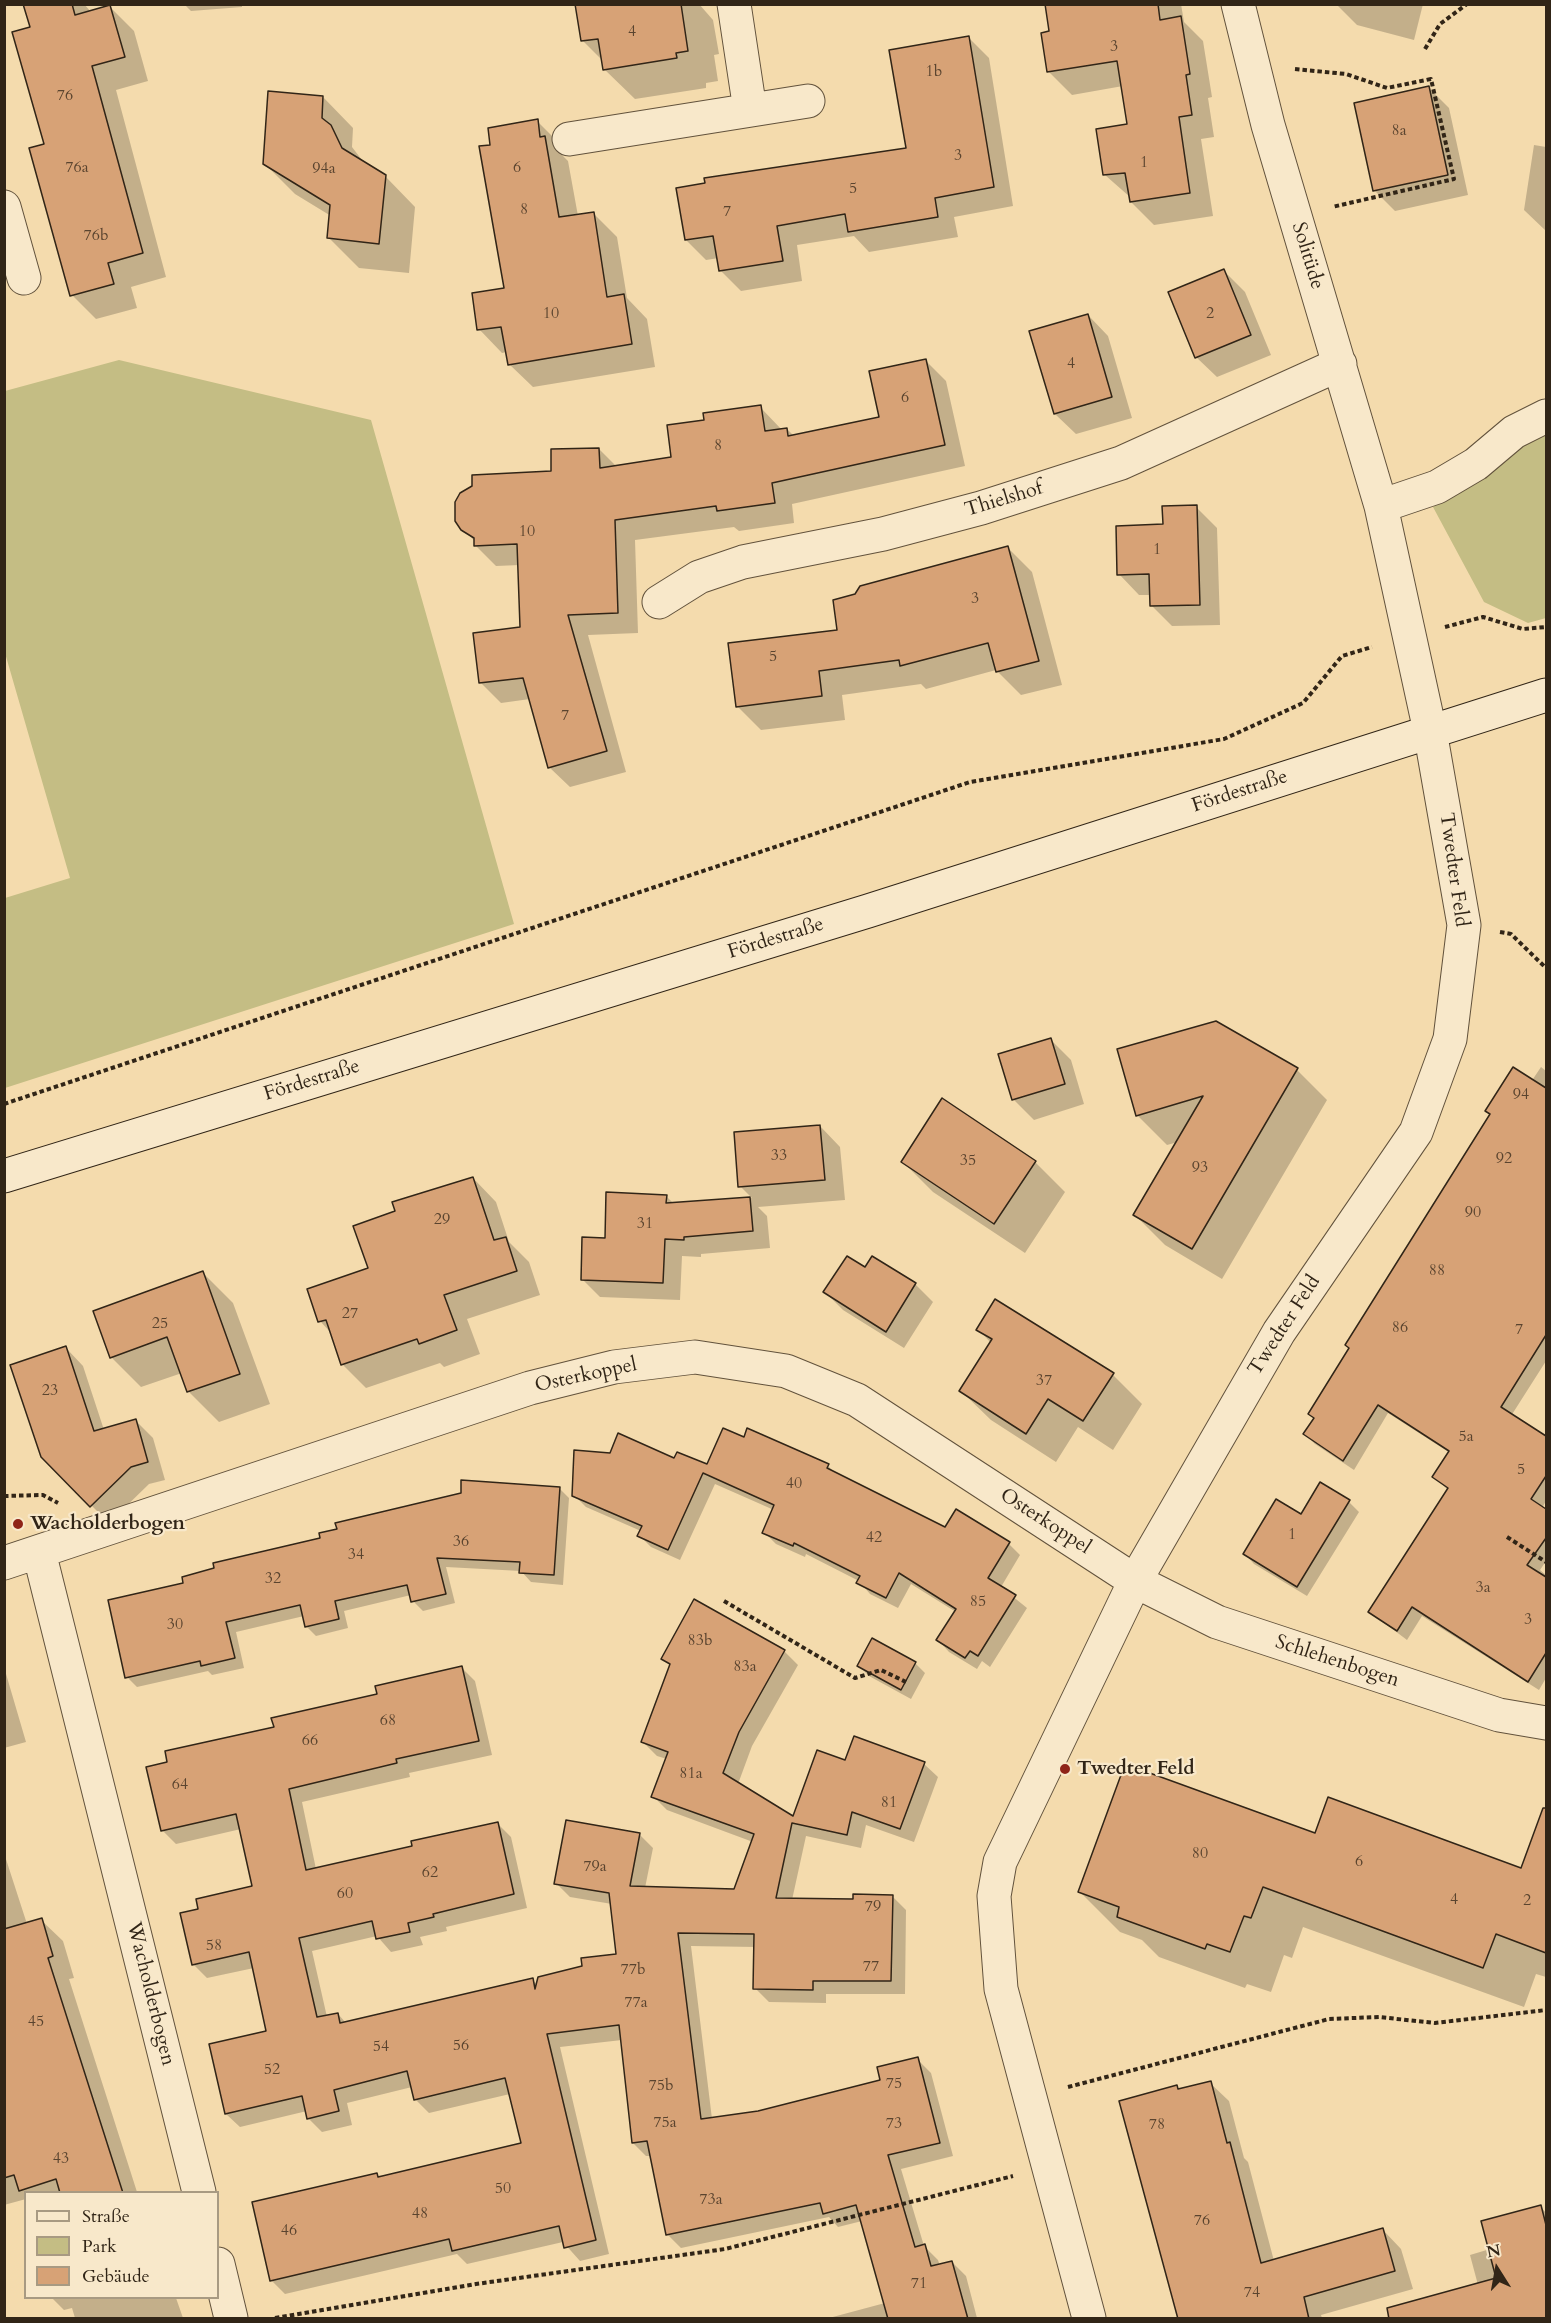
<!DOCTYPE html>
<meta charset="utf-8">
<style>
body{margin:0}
#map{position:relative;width:1551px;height:2323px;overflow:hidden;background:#f4dbad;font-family:Cardo,serif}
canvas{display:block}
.frame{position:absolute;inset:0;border:6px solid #312517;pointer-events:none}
.legend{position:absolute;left:24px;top:2191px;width:195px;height:108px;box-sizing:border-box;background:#f8e8ca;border:2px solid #a89a82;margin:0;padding:8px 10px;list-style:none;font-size:18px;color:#312517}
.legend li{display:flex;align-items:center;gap:12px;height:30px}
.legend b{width:30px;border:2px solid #a89a82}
.north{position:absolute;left:1467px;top:2239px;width:60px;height:60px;-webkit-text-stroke:4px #f8e8ca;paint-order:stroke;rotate:349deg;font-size:16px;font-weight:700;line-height:24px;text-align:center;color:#312517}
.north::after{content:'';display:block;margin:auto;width:21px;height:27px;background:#312517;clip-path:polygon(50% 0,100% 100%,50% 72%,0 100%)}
</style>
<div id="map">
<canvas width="1551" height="2323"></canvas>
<div class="frame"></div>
<ul class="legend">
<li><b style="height:8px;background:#f8e8ca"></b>Straße</li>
<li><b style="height:16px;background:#c4bd84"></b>Park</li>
<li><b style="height:16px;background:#d7a276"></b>Gebäude</li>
</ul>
<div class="north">N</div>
</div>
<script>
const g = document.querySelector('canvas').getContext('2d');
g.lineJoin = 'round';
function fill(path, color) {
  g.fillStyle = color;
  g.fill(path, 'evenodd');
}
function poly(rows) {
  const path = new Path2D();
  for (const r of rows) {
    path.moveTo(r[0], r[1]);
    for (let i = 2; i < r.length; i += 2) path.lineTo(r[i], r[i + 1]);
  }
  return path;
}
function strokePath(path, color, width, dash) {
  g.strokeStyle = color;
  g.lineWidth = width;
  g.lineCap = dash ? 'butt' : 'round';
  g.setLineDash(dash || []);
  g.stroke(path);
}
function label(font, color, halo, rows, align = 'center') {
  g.font = font + ' Cardo,serif';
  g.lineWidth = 4.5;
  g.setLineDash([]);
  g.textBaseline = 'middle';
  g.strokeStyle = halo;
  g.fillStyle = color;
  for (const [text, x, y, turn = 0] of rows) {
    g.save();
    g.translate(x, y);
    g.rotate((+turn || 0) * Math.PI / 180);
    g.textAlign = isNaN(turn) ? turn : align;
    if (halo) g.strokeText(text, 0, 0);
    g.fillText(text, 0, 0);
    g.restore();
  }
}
fill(poly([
 [119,360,371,420,514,924,5,1088,5,898,70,878,5,653,5,391],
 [1546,434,1546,618,1528,623,1484,602,1433,507,1525,442]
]), '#c4bd84');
fill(poly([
 [25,4,84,4,91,12,110,7,134,31,148,81,116,90,166,277,131,287,137,308,96,319,72,295,45,145,31,28],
 [184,4,242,4,242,7,191,11],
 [577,4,699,4,713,20,719,54,714,55,718,81,706,83,706,88,635,99,604,69,603,61,582,40],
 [1063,4,1181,4,1184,22,1203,41,1212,97,1208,98,1214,137,1201,139,1213,216,1154,225,1131,202,1130,197,1105,175,1129,125,1123,86,1072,95,1049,72,1051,33],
 [1336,4,1423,4,1414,40,1357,25],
 [969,38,989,58,1013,206,954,217,958,237,869,252,854,236,797,245,802,281,741,291,721,271,719,258,706,260,686,240,706,184,908,149],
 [1428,87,1449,108,1468,195,1395,211,1375,191],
 [323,97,353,128,352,147,365,164,385,176,415,207,409,273,359,268,328,237,331,216,295,194,265,164],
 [537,121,561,145,562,155,568,161,578,216,593,213,617,237,627,298,647,319,655,367,533,387,509,364,507,352,502,353,479,329,505,289,492,146],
 [1534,145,1546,147,1546,231,1524,210],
 [1224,271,1245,292,1271,355,1217,377,1196,357],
 [1088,315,1108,336,1132,418,1076,434,1055,414],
 [925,360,946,381,965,466,792,504,794,523,739,531,734,527,635,540,638,633,588,635,626,772,570,787,549,767,530,699,501,703,480,682,522,629,520,565,496,566,476,546,476,542,462,529,455,512,462,494,553,473,599,449,617,467,673,458,706,421,760,407,782,430,787,429,794,436,881,418],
 [1196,507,1217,528,1220,625,1172,626,1152,606,1151,595,1139,595,1119,574,1164,526],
 [1008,548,1032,572,1062,685,1021,695,996,670,926,689,921,684,842,695,845,720,761,730,737,706,839,631],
 [1051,1040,1071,1060,1084,1104,1034,1120,1013,1099],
 [1119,1050,1297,1070,1327,1100,1222,1279,1165,1245,1135,1215,1178,1142,1167,1145,1137,1115],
 [1541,1067,1546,1071,1546,1361,1511,1416,1546,1438,1546,1501,1542,1508,1546,1511,1546,1561,1540,1570,1546,1575,1546,1678,1539,1690,1422,1616,1407,1640,1370,1612,1448,1490,1434,1477,1450,1453,1388,1413,1354,1470,1315,1444,1305,1434,1315,1419,1309,1414],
 [820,1126,840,1147,845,1200,758,1207,767,1216,770,1248,701,1254,701,1257,682,1256,680,1300,600,1297,582,1279,606,1240,666,1196,674,1204,752,1198,740,1186],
 [903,1162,1035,1162,1065,1192,1025,1253,933,1192],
 [473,1178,496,1202,509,1242,529,1262,540,1295,467,1319,480,1354,444,1367,440,1363,366,1388,342,1364,332,1334,320,1321,370,1269,396,1212],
 [866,1269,915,1284,933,1302,904,1348,843,1310,825,1292],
 [203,1273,233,1303,270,1404,219,1422,189,1392,182,1373,141,1387,111,1357],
 [978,1329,1113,1375,1142,1404,1113,1450,1078,1427,1056,1462,991,1420,961,1391,991,1343],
 [66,1348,83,1366,104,1430,136,1421,153,1438,165,1480,149,1484,109,1523,42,1456],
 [748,1430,828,1466,837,1475,946,1529,1009,1544,1020,1555,1001,1587,1027,1608,990,1667,982,1661,977,1669,949,1652,938,1640,956,1612,911,1584,898,1608,870,1594,859,1581,806,1554,805,1557,776,1544,764,1532,774,1510,715,1484,680,1560,651,1547,639,1535,641,1531,586,1507,574,1495,675,1460,708,1466,744,1439],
 [1320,1484,1349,1502,1359,1512,1307,1596,1254,1564,1245,1554,1301,1516],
 [559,1488,569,1498,563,1585,531,1582,521,1571,446,1567,455,1603,423,1611,413,1601,411,1595,344,1611,348,1628,316,1636,306,1626,304,1616,236,1632,244,1668,212,1675,208,1671,137,1687,127,1677,185,1584],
 [784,1651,798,1665,752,1746,738,1784,794,1818,846,1762,854,1738,924,1764,938,1777,914,1842,866,1825,861,1848,806,1836,792,1900,854,1901,892,1896,906,1910,905,1994,826,1994,826,2003,769,2002,755,1988,756,1947,691,1946,712,2119,758,2112,882,2081,917,2059,931,2073,953,2156,901,2169,924,2246,938,2260,940,2266,952,2262,966,2276,977,2318,829,2318,885,2303,862,2221,838,2227,829,2217,681,2248,667,2234,651,2156,646,2156,632,2142,622,2040,560,2047,609,2254,580,2261,563,2242,467,2264,457,2254,285,2294,271,2280,377,2175,380,2178,522,2144,510,2094,429,2113,415,2099,412,2087,347,2103,352,2125,322,2132,308,2118,307,2111,240,2127,226,2114,268,2032,254,1968,207,1978,193,1964,200,1910,254,1887,241,1829,176,1844,162,1830,275,1729,462,1668,475,1681,492,1755,409,1773,410,1777,302,1802,316,1869,414,1847,498,1824,511,1837,527,1908,446,1927,447,1931,420,1937,423,1945,391,1952,377,1936,312,1951,327,2017,338,2014,346,2023,532,1980,538,1985,618,1956,612,1904,570,1897,556,1883,639,1834,653,1848,645,1888,735,1891,753,1842,667,1810,653,1796,667,1759,657,1756,643,1742,671,1666,663,1658],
 [915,1663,925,1673,911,1699,869,1676,859,1666],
 [4,1667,26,1742,4,1748],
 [1316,1835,1522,1869,1530,1846,1546,1852,1546,1977,1536,1974,1524,2007,1303,1927,1292,1958,1284,1955,1271,1992,1247,1984,1245,1988,1159,1957,1142,1940,1120,1932,1080,1892],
 [4,1853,27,1924,41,1920,63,1941,74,1978,69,1979,137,2192,26,2192,26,2199,4,2205],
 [1210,2083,1229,2101,1244,2158,1248,2162,1274,2261,1383,2230,1401,2249,1413,2289,1321,2315,1322,2318,1180,2318,1176,2087,1180,2090],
 [1541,2207,1546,2213,1546,2318,1453,2318,1478,2285,1470,2255,1490,2249],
 [52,2298,176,2298,183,2318,75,2318,72,2308,64,2310]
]), '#0003');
const building = poly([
 [23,4,72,4,75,15,110,5,125,57,92,66,143,253,108,263,114,284,70,296,29,148,44,144,12,32,30,27,23,4],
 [575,4,681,4,688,51,676,53,677,58,603,70,598,39,581,41,575,4],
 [1045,4,1158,4,1160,20,1181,16,1190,74,1186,75,1192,115,1179,117,1190,193,1130,202,1125,173,1103,175,1096,129,1127,124,1117,61,1047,72,1041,33,1049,31,1045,4],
 [969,36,994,187,935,198,938,217,848,232,845,214,777,226,783,261,719,271,713,236,685,240,676,188,705,183,704,178,906,148,889,50,969,36],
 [1429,86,1448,175,1373,191,1354,103,1429,86],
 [268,91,323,96,322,118,331,125,342,148,386,175,379,244,327,238,330,205,263,164,268,91],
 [538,119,540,137,545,136,559,217,594,212,607,297,624,294,632,344,508,365,501,327,477,330,472,293,504,288,479,146,490,145,488,128,538,119],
 [1224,269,1251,335,1195,358,1168,292,1224,269],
 [1088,314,1112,397,1054,414,1029,331,1088,314],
 [926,359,945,445,772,483,775,503,717,511,716,506,615,520,618,613,568,615,607,751,548,768,523,678,479,683,473,633,520,627,517,544,474,546,474,538,461,530,455,521,455,502,460,493,472,486,472,475,551,471,551,449,599,448,600,468,671,457,667,425,704,420,703,413,761,405,765,431,787,428,788,436,879,417,869,371,926,359],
 [1197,505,1200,605,1150,606,1149,574,1117,575,1116,526,1163,524,1162,506,1197,505],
 [1008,546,1039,661,996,672,988,643,900,666,899,660,819,671,822,696,736,707,728,643,837,630,833,600,855,594,860,586,1008,546],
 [1216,1021,1298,1068,1192,1249,1133,1215,1203,1096,1136,1116,1117,1049,1216,1021],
 [1051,1038,1065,1084,1012,1100,998,1054,1051,1038],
 [1513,1067,1546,1088,1546,1335,1501,1407,1546,1436,1546,1476,1531,1499,1546,1509,1546,1538,1527,1565,1546,1577,1546,1653,1528,1682,1412,1607,1397,1631,1368,1612,1448,1488,1432,1477,1449,1451,1378,1405,1343,1461,1303,1434,1314,1418,1308,1414,1349,1348,1345,1345,1490,1114,1485,1111,1513,1067],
 [942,1098,1036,1161,994,1224,901,1162,942,1098],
 [820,1125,825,1180,738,1187,734,1132,820,1125],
 [473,1177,494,1240,506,1237,517,1271,444,1295,457,1330,419,1344,417,1339,341,1365,326,1320,318,1322,307,1289,368,1268,353,1226,395,1211,392,1202,473,1177],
 [606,1192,667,1195,666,1203,750,1197,753,1231,684,1237,684,1240,665,1239,663,1283,581,1280,582,1237,605,1238,606,1192],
 [847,1256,865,1267,872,1256,916,1283,886,1332,823,1292,847,1256],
 [203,1271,240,1374,187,1392,167,1337,110,1358,93,1311,203,1271],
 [995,1299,1114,1373,1083,1421,1048,1399,1026,1434,959,1391,992,1339,976,1330,995,1299],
 [66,1346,94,1431,136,1419,148,1462,131,1467,90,1507,41,1457,10,1365,66,1346],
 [723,1428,744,1437,747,1428,829,1464,827,1468,945,1527,956,1509,1010,1542,988,1578,1016,1595,978,1656,970,1651,965,1658,936,1640,956,1609,899,1573,886,1598,856,1583,860,1576,794,1543,793,1546,762,1533,774,1505,703,1473,668,1550,637,1536,642,1526,572,1496,574,1450,610,1453,618,1433,674,1458,677,1452,707,1464,723,1428],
 [461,1480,560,1487,554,1575,519,1573,520,1562,437,1558,446,1594,411,1602,407,1585,335,1601,339,1619,305,1627,300,1605,226,1622,235,1658,201,1666,200,1661,125,1678,108,1600,183,1583,182,1577,214,1568,213,1563,320,1538,319,1533,337,1529,335,1523,461,1493,461,1480],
 [1320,1482,1350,1500,1297,1587,1243,1554,1276,1499,1301,1514,1320,1482],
 [694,1599,785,1650,739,1732,723,1773,793,1816,817,1750,845,1760,854,1736,925,1762,900,1829,852,1812,847,1835,792,1823,776,1898,853,1899,853,1894,893,1895,891,1981,813,1981,813,1990,753,1989,754,1934,678,1933,701,2119,758,2111,880,2080,877,2067,918,2057,940,2143,888,2155,915,2247,925,2244,931,2266,952,2261,968,2319,888,2319,856,2205,823,2214,820,2203,666,2235,647,2141,632,2143,619,2025,547,2034,596,2240,564,2248,559,2226,452,2251,449,2239,270,2281,252,2202,377,2173,378,2177,521,2143,505,2078,414,2100,407,2071,334,2090,339,2111,307,2119,302,2096,225,2114,209,2044,266,2031,249,1952,192,1965,180,1913,198,1909,196,1899,252,1886,236,1814,161,1831,146,1767,167,1762,165,1751,274,1727,271,1718,377,1694,375,1686,462,1666,479,1741,396,1759,397,1763,289,1789,306,1870,412,1846,411,1841,498,1822,514,1894,433,1914,434,1917,408,1923,410,1932,376,1939,372,1921,299,1938,317,2017,338,2013,340,2023,533,1978,535,1989,538,1977,582,1966,581,1958,616,1954,609,1893,554,1884,566,1820,640,1833,630,1886,734,1889,754,1834,651,1797,668,1752,641,1742,670,1664,661,1659,694,1599],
 [872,1638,916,1662,901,1690,857,1666,872,1638],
 [1125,1764,1315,1833,1328,1797,1521,1868,1543,1808,1546,1808,1546,1953,1496,1934,1483,1968,1263,1887,1251,1918,1244,1916,1230,1952,1207,1944,1205,1949,1117,1917,1119,1907,1078,1892,1125,1764],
 [42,1918,53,1956,48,1958,123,2193,60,2193,56,2179,19,2191,14,2175,4,2178,4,1929,42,1918],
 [1211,2081,1227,2143,1230,2142,1261,2263,1383,2228,1395,2271,1304,2297,1309,2319,1178,2319,1119,2101,1177,2085,1178,2089,1211,2081],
 [1541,2205,1546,2225,1546,2319,1389,2319,1387,2308,1496,2278,1481,2221,1541,2205]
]);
fill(building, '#d7a276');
strokePath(building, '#312517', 1.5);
const minor = poly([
 [734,4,750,110],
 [569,139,808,101],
 [4,207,24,278],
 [1381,506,1437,487,1476,464,1514,432,1546,416],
 [659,602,699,577,743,562,883,534,981,508,1121,463,1340,364],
 [39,1552,199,2192],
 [4,1563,530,1388,614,1367,695,1357,786,1371,857,1400,1135,1581,1217,1622,1499,1715,1546,1723],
 [218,2264,231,2318],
 [1089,2318,1001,1989,994,1896,1000,1862,1135,1581,1279,1332,1416,1132,1450,1039,1464,925,1430,731,1381,506,1268,125,1238,4]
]);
const secondary = poly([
 [4,1176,868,911,1546,695]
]);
strokePath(minor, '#62523c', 35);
strokePath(secondary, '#312517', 35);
strokePath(poly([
 [1425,49,1440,24,1467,4],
 [1295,69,1346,74,1387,88,1431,79,1454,179,1332,207],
 [1445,627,1483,617,1523,629,1546,627],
 [1500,932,1511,934,1546,968],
 [4,1104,970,782,1224,739,1303,703,1342,656,1372,647],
 [4,1496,43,1495,58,1503],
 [1507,1537,1546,1562],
 [724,1601,855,1678,881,1670,906,1682],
 [1068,2087,1329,2019,1379,2017,1435,2023,1546,2010],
 [275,2318,476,2284,725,2249,1013,2176]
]), '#312517', 4, [4.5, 3]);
strokePath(minor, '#f8e8ca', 33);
strokePath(secondary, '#f8e8ca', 33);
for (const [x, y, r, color] of [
 [18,1524,6,"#8f2418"],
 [1065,1769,6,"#8f2418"]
]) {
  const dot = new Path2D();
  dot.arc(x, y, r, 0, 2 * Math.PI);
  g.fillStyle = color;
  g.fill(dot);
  strokePath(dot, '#f8e8ca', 2);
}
label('16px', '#5a442f', null, [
 ["4",632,32],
 ["3",1114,47],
 ["1b",934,72],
 ["76",65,96],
 ["8a",1399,131],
 ["3",958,156],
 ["1",1144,163],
 ["76a",77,168],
 ["6",517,168],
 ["94a",324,169],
 ["5",853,189],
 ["8",524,210],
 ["7",727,212],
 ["76b",96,236],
 ["10",551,314],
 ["2",1210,314],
 ["4",1071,364],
 ["6",905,398],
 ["8",718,446],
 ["10",527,532],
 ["1",1157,550],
 ["3",975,599],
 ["5",773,657],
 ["7",565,716],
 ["94",1521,1095],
 ["33",779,1156],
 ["92",1504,1159],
 ["35",968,1161],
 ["93",1200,1168],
 ["90",1473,1213],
 ["29",442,1220],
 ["31",645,1224],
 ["88",1437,1271],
 ["27",350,1314],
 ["25",160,1324],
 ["86",1400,1328],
 ["7",1519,1330],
 ["37",1044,1381],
 ["23",50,1391],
 ["5a",1466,1437],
 ["5",1521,1470],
 ["40",794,1484],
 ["1",1292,1535],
 ["42",874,1538],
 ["36",461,1542],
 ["34",356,1555],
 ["32",273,1579],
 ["3a",1483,1588],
 ["85",978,1602],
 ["3",1528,1620],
 ["30",175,1625],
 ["83b",700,1641],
 ["83a",745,1667],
 ["68",388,1721],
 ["66",310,1741],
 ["81a",691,1774],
 ["64",180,1785],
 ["81",889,1803],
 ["80",1200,1854],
 ["6",1359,1862],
 ["79a",595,1867],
 ["62",430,1873],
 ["60",345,1894],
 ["4",1454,1900],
 ["2",1527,1901],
 ["79",873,1907],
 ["58",214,1946],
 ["77",871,1967],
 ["77b",633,1970],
 ["77a",636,2003],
 ["45",36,2022],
 ["56",461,2046],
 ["54",381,2047],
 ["52",272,2070],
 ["75",894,2084],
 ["75b",661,2086],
 ["75a",665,2123],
 ["73",894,2124],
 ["78",1157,2125],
 ["43",61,2159],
 ["50",503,2189],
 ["73a",711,2200],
 ["48",420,2214],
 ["76",1202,2221],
 ["46",289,2231],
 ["71",919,2284],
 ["74",1252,2293]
]);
label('20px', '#312517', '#f8e8ca', [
 ["Solitüde",1307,256,73],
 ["Thielshof",1004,500,-17],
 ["Fördestraße",1240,792,-18],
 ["Twedter Feld",1453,870,82],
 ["Fördestraße",776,939,-17],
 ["Fördestraße",312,1081,-17],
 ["Twedter Feld",1285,1326,-57],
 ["Osterkoppel",586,1376,-12],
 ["Osterkoppel",1045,1522,33],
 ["Schlehenbogen",1337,1662,18],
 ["Wacholderbogen",150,1994,76]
]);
label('bold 20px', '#312517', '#f8e8ca', [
 ["Wacholderbogen",30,1524],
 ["Twedter Feld",1077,1769]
], 'left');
</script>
